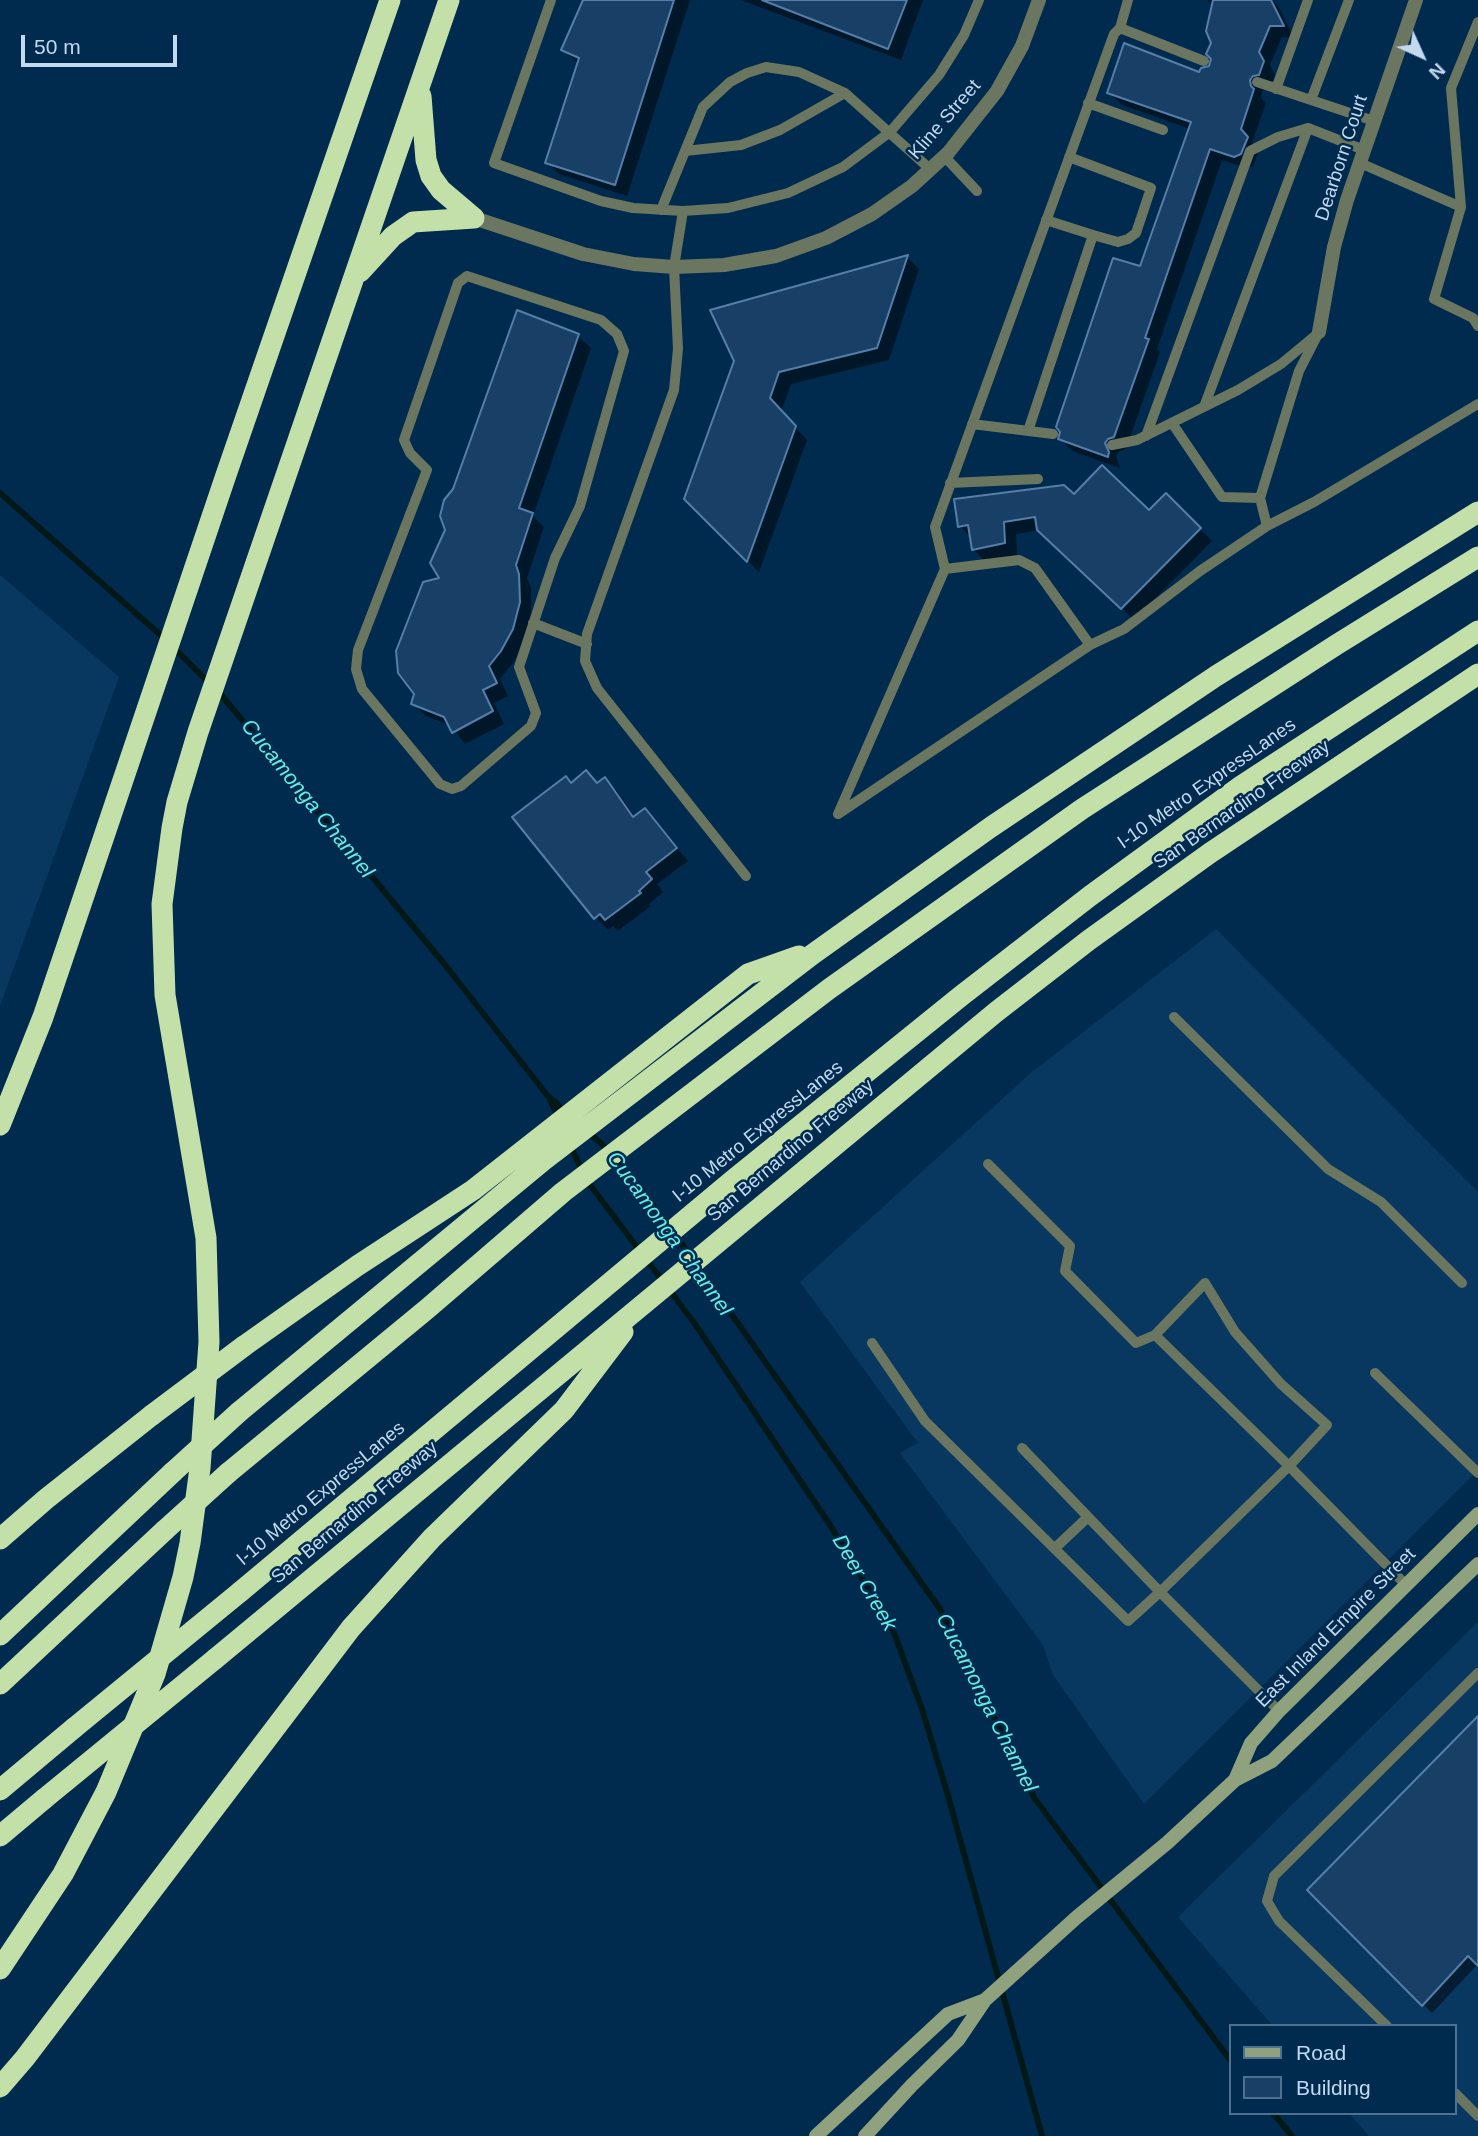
<!DOCTYPE html>
<style>
body{margin:0}
#map{position:relative;width:1478px;height:2136px;overflow:hidden;background:#002b4f;font-family:Arial,sans-serif}
canvas{display:block}
.legend{position:absolute;left:1229px;top:2024px;width:228px;height:91px;box-sizing:border-box;background:#002b4f;border:2px solid #4e718f;margin:0;padding:9px 12px;list-style:none;font-size:21px;color:#c3d9f0}
.legend li{display:flex;align-items:center;gap:14px;height:35px}
.legend b{width:35px;border:2px solid #4e718f}
.north{position:absolute;left:1387px;top:21px;width:70px;height:70px;-webkit-text-stroke:5px #002b4f;paint-order:stroke;rotate:135deg;font-size:19px;font-weight:700;line-height:28px;text-align:center;color:#c3d9f0}
.north::after{content:'';display:block;margin:auto;width:24px;height:32px;background:#c3d9f0;clip-path:polygon(50% 0,100% 100%,50% 72%,0 100%)}
.scale{position:absolute;left:21px;top:35px;width:156px;height:32px;box-sizing:border-box;border:4px solid #c3d9f0;border-top:0;padding-left:9px;font-size:21px;line-height:24px;white-space:nowrap;color:#c3d9f0;-webkit-text-stroke:5px #002b4f;paint-order:stroke}
</style>
<div id="map">
<canvas width="1478" height="2136"></canvas>
<ul class="legend">
<li><b style="height:9px;background:#8fa17d"></b>Road</li>
<li><b style="height:19px;background:#184066"></b>Building</li>
</ul>
<div class="north">N</div>
<div class="scale">50 m</div>
</div>
<script>
const g = document.querySelector('canvas').getContext('2d');
g.lineJoin = 'round';
function fill(path, color) {
  g.fillStyle = color;
  g.fill(path, 'evenodd');
}
function poly(rows) {
  const path = new Path2D();
  for (const r of rows) {
    path.moveTo(r[0], r[1]);
    for (let i = 2; i < r.length; i += 2) path.lineTo(r[i], r[i + 1]);
  }
  return path;
}
function strokePath(path, color, width, dash) {
  g.strokeStyle = color;
  g.lineWidth = width;
  g.lineCap = dash ? 'butt' : 'round';
  g.setLineDash(dash || []);
  g.stroke(path);
}
function label(font, color, halo, rows, align = 'center') {
  g.font = font + ' Arial,sans-serif';
  g.lineWidth = 5;
  g.setLineDash([]);
  g.textBaseline = 'middle';
  g.strokeStyle = halo;
  g.fillStyle = color;
  for (const [text, x, y, turn = 0] of rows) {
    g.save();
    g.translate(x, y);
    g.rotate((+turn || 0) * Math.PI / 180);
    g.textAlign = isNaN(turn) ? turn : align;
    if (halo) g.strokeText(text, 0, 0);
    g.fillText(text, 0, 0);
    g.restore();
  }
}
fill(poly([
 [0,575,119,677,0,1006],
 [1216,929,1478,1192,1478,1470,1144,1804,1053,1675,1043,1645,900,1453,918,1443,800,1282,1032,1072],
 [1478,1622,1478,2136,1369,2136,1349,2113,1455,2113,1455,2026,1273,2026,1178,1917]
]), '#083860');
fill(poly([
 [585,0,690,0,627,196,559,174,547,162,579,64,563,50],
 [741,0,923,0,901,60],
 [1207,0,1273,0,1278,6,1294,38,1282,37,1270,65,1275,75,1271,86,1267,86,1262,92,1261,98,1266,103,1252,143,1259,151,1253,166,1247,168,1222,160,1157,349,1160,352,1126,449,1120,451,1116,456,1120,468,1072,451,1060,439,1141,268,1190,129,1122,105,1109,93,1200,75,1210,68,1214,7],
 [907,257,919,269,889,360,791,384,781,412,807,440,759,572,686,498,736,360,712,311],
 [578,336,591,348,533,516,544,527,527,578,531,588,531,615,525,641,513,663,500,679,508,696,494,703,504,724,465,744,450,725,426,716,413,704,442,579],
 [1166,495,1212,541,1134,620,1040,530,1016,534,1017,555,986,562,974,550,972,539,960,526,1074,497,1149,513],
 [566,778,572,784,598,784,605,779,617,791,635,817,645,810,688,861,657,884,663,892,649,904,651,906,618,931,613,926,608,930,596,917],
 [1478,1718,1478,1964,1432,2013,1309,1890]
]), '#0007');
strokePath(poly([
 [0,493,165,639],
 [173,647,210,684],
 [218,691,446,966,547,1095,565,1111],
 [549,1097,559,1119],
 [586,1130,616,1157,669,1226,940,1609,1035,1799,1231,2061],
 [570,1145,587,1181,695,1324,830,1525,893,1630,922,1709,947,1792,1042,2136],
 [1273,2113,1292,2136]
]), '#001918', 6);
const building = poly([
 [583,0,674,0,615,185,545,163,579,58,561,50,583,0],
 [762,0,907,0,888,49,762,0],
 [1213,0,1271,0,1284,26,1270,26,1259,52,1264,61,1259,75,1253,76,1250,80,1251,86,1254,89,1241,129,1248,137,1241,154,1234,157,1210,149,1145,338,1149,339,1114,437,1108,439,1105,443,1109,452,1108,457,1058,439,1060,432,1056,427,1113,258,1140,266,1191,122,1107,93,1124,43,1199,72,1201,68,1209,66,1211,59,1206,54,1211,43,1206,31,1213,0],
 [908,255,877,348,779,372,770,398,796,426,747,562,684,499,734,361,710,310,908,255],
 [517,310,579,334,519,508,533,513,516,565,519,574,520,602,513,629,501,651,489,666,497,683,483,690,493,711,452,733,444,717,411,704,414,694,398,673,396,651,423,582,439,578,430,563,445,530,440,516,444,500,453,489,517,310],
 [1102,465,1149,510,1166,493,1201,528,1121,609,1037,530,1035,517,1004,522,1005,543,972,550,968,525,958,527,954,499,1064,485,1074,494,1102,465],
 [586,770,597,783,605,777,633,817,645,808,677,848,646,872,652,879,639,891,641,893,605,920,600,914,594,919,512,817,566,776,571,783,586,770],
 [1478,1716,1478,1966,1468,1956,1422,2006,1307,1890,1478,1716]
]);
fill(building, '#184066');
strokePath(building, '#557ea8', 2);
strokePath(poly([
 [551,0,494,163,601,201,633,208,683,211,728,208,788,193,843,167,890,132,939,75,964,35,979,0],
 [1478,22,1451,88,1461,207,1434,299,1473,318,1478,326],
 [1120,28,1204,61],
 [1257,82,1374,121],
 [1276,89,1308,0],
 [1311,100,1349,0],
 [1088,103,1163,130],
 [685,151,703,107,730,82,747,73,766,67,799,72,845,93],
 [944,156,977,191],
 [1069,157,1151,188,1136,233,1128,239,1118,242,1093,235],
 [1360,163,1461,207],
 [661,210,685,151,741,145,780,130,845,93,930,169],
 [683,211,674,267,678,349,674,390,587,634,585,661,597,688,746,876],
 [467,276,601,320,617,334,624,351,580,506,555,558,519,667,536,713,531,726,461,786,452,789,440,784,362,689,356,669,358,650,427,470,410,453,404,440,458,283,467,276],
 [1319,332,1299,371,1260,498,1267,526,1314,502,1478,404],
 [1204,407,1308,128],
 [1172,423,1222,497,1260,498],
 [972,424,1053,434],
 [1028,431,1093,235,1046,220],
 [1146,436,1250,151,1278,137,1308,128,1364,150],
 [1112,445,1137,440,1238,390,1281,364,1316,335],
 [950,483,1038,479],
 [533,623,587,644],
 [1090,645,1035,568,1019,560,945,569,935,527,1114,34,1120,28,1128,0],
 [838,814,1090,645,1124,629,1200,571,1267,526],
 [838,814,945,569],
 [1174,1017,1328,1169,1381,1202,1462,1283],
 [988,1164,1070,1246,1065,1271,1136,1343,1155,1335,1205,1283,1235,1332,1281,1384,1327,1425,1289,1466,1155,1335],
 [872,1343,925,1421,1128,1621,1160,1592,1022,1448],
 [1375,1373,1478,1473],
 [1055,1548,1088,1517],
 [1279,1711,1160,1592,1289,1466,1406,1585],
 [1387,2026,1279,1921,1267,1901,1274,1876,1478,1673],
 [1455,2093,1478,2116]
]), '#6a7660', 10);
strokePath(poly([
 [474,218,583,254,634,264,674,267,724,265,776,256,826,238,872,214,912,186,948,153,997,91,1022,46,1039,0],
 [1319,332,1334,247,1347,200,1416,0]
]), '#6a7660', 14);
strokePath(poly([
 [1235,1780,1251,1743,1279,1711,1478,1514],
 [816,2136,948,2014,985,2000],
 [865,2136,912,2085,958,2040,985,2000,1077,1917,1167,1843,1235,1780,1272,1761,1478,1564]
]), '#8fa17d', 14);
strokePath(poly([
 [421,96,426,160,431,176,441,190,474,218],
 [360,272,393,236,413,222,474,218],
 [0,1125,43,1017,226,475,390,0],
 [244,1346,357,1266,473,1190,748,974,799,956],
 [239,1412,544,1160,813,954,991,827,1216,676,1478,512],
 [228,1473,427,1309,563,1192,829,989,1082,809,1336,645,1478,557],
 [0,1539,46,1499,152,1415],
 [240,1592,733,1180,961,996,1090,896,1241,786,1478,631],
 [0,1635,173,1472],
 [215,1659,996,1012,1089,940,1210,853,1478,674],
 [0,1684,165,1530],
 [0,1790,74,1728],
 [0,1836,44,1799],
 [0,1969,63,1874,106,1792,155,1674,183,1577,190,1543,200,1468,209,1342,206,1238,165,995,162,904,172,828,177,802,198,732,449,0],
 [0,2087,25,2058,351,1628,432,1538,564,1410,623,1332]
]), '#c4e0a9', 21);
strokePath(poly([
 [152,1415,244,1346],
 [173,1472,239,1412],
 [165,1530,228,1473],
 [74,1728,240,1592],
 [44,1799,215,1659]
]), '#c4e0a9', 21);
label('19px', '#c3d9f0', '#002b4f', [
 ["Kline Street",945,120,-49],
 ["Dearborn Court",1342,158,-72],
 ["I-10 Metro ExpressLanes",1207,784,-35],
 ["San Bernardino Freeway",1242,805,-35],
 ["I-10 Metro ExpressLanes",758,1132,-39],
 ["San Bernardino Freeway",791,1151,-40],
 ["I-10 Metro ExpressLanes",321,1494,-40],
 ["San Bernardino Freeway",355,1513,-40],
 ["East Inland Empire Street",1336,1628,-45]
]);
label('italic 21px', '#64ede5', '#002b4f', [
 ["Cucamonga Channel",307,799,51],
 ["Cucamonga Channel",669,1234,54],
 ["Deer Creek",864,1583,60],
 ["Cucamonga Channel",986,1703,63]
]);
</script>
